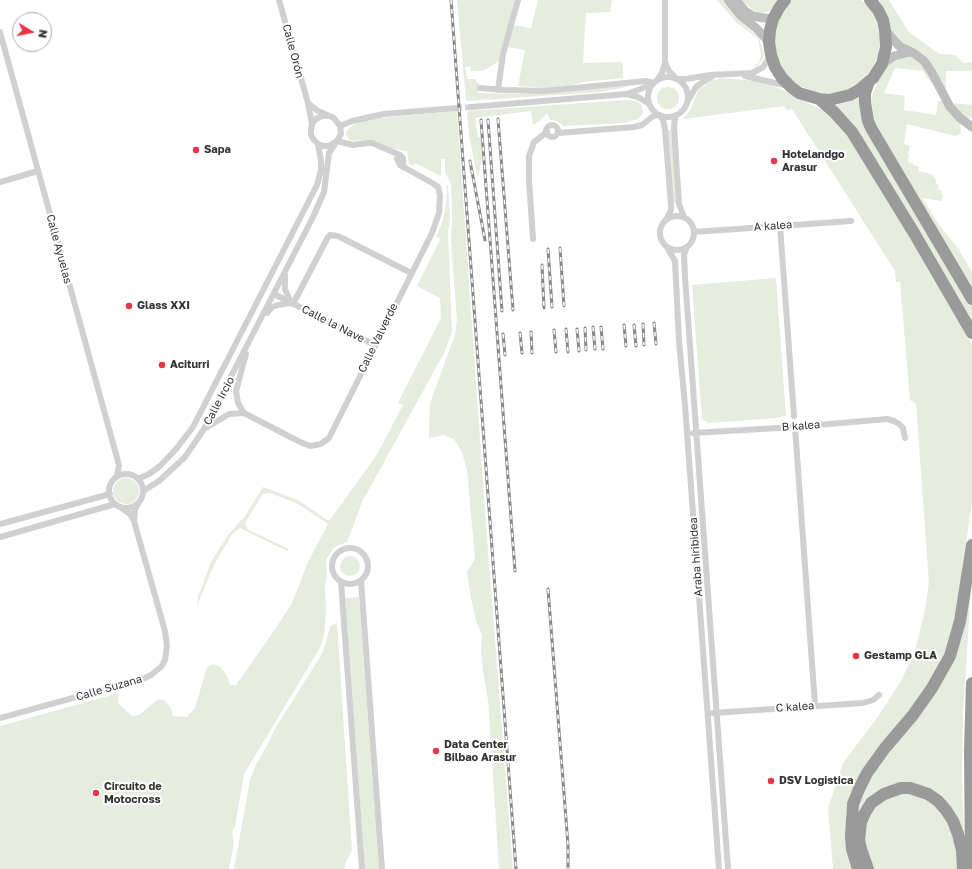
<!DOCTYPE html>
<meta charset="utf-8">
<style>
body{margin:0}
#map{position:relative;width:972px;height:869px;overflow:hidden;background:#fff;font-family:"Golos Text",sans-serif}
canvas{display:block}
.north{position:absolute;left:12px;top:12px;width:40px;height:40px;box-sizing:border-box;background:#fff;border:1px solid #adadad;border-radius:50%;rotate:100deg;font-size:11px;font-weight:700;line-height:16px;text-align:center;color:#333}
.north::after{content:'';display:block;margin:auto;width:14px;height:18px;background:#ea3549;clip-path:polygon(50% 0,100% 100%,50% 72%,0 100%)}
</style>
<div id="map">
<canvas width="972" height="869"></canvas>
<div class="north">N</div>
</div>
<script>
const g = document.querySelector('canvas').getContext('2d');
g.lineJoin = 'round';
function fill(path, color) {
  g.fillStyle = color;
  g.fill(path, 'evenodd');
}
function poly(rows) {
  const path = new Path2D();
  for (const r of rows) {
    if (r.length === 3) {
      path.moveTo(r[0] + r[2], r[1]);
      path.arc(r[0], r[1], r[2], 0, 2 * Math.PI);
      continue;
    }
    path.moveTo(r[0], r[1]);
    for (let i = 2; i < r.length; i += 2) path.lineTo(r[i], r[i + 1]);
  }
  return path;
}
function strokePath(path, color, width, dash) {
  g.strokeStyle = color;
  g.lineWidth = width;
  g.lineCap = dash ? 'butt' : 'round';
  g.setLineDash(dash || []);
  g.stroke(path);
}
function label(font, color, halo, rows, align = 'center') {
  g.font = font + ' "Golos Text",sans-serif';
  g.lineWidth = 4;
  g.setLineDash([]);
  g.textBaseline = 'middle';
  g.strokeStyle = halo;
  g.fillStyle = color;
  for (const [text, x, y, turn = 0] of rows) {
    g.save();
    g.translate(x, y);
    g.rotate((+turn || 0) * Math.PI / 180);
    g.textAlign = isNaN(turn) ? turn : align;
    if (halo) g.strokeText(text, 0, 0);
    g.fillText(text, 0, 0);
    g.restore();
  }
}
fill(poly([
 [457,0,515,0,499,61,483,71,471,71,470,66,465,67,467,79,476,79,476,82,479,83,478,93,522,94,631,86,601,92,466,101],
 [538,0,612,0,610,12,586,13,583,63,623,62,623,78,583,82,568,86,545,88,518,86,525,50,507,47,513,25,531,28],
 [717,0,722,0,734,16,759,38,764,54,762,60,758,65,755,67,754,66,759,62,761,54,758,39,736,22],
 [741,0,777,0,770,11,760,13,753,10],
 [792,0,861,0,868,6,877,20,880,37,879,53,872,69,861,81,847,90,830,94,814,92,798,85,786,74,777,60,774,44,775,27,782,11],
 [877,0,889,0,908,31,939,54,955,55,963,63,972,62,972,71,946,71,946,92,932,66,893,38,890,25],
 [903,56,912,57,919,61,926,69,933,84,931,83,923,71,895,68,884,93,905,96,904,110,936,115,938,101,942,101,948,112,960,123,961,130,960,134,955,136,907,124,904,144,910,146,908,154,909,155,908,160,909,163,913,163,913,165,919,167,918,171,932,174,936,180,936,184,939,185,938,189,942,191,941,194,943,195,942,201,922,198,940,226,957,247,972,272,972,288,880,134,873,119,870,106,872,96,878,81,888,65,896,58],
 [722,78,755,81,773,86,790,93,803,101,828,112,849,137,938,283,972,344,972,502,954,625,945,652,933,678,852,791,846,811,846,835,853,869,833,869,828,809,843,763,877,718,901,681,915,651,925,610,929,582,916,404,910,400,900,282,896,282,895,271,792,109,787,110,784,106,683,119,690,110,699,89,710,82,710,81],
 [668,98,11],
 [860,97,925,226,972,307,972,325,853,126,836,105,851,101],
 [627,100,636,101,640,103,642,106,643,113,638,119,623,123,563,126,557,121,550,120,547,113,541,120,533,125,531,111,475,118,478,137,481,137,482,158,478,178,469,136,467,111],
 [953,103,972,105,972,117,966,119,952,104],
 [457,111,486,525,513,869,499,869,488,700,483,671,481,651,482,635,477,624,471,598,467,572,475,559,467,470,462,452,454,439,443,435,429,438,430,403,455,335,457,320,451,241,452,219,451,184,445,172,445,159,441,159,441,176,415,163,413,166,409,164,407,151,394,149,367,140,350,141,346,134,348,129,353,125,363,121,380,118],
 [668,130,671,130,677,203,673,203],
 [448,185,450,217,448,233,452,332,444,353,362,502,347,542,334,547,326,560,327,576,325,585,326,613,324,636,321,646,244,774,235,826,232,832,234,843,229,869,0,869,0,726,119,693,118,703,132,716,139,715,158,699,164,700,170,707,173,716,187,717,195,708,207,667,213,664,219,666,226,674,230,685,236,685,267,641,291,605,309,560,328,524,298,504,270,493,263,494,245,523,247,529,289,549,287,551,240,528,232,534,213,567,197,606,198,597,211,562,228,535,245,516,263,487,298,500,329,521,376,456,403,405,398,403,441,318,440,298,417,286,441,238,436,237,442,223,445,212,447,193,446,186],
 [776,278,786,416,776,418,708,423,702,419,692,285],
 [126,491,13],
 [350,566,10],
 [972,575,963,714,962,776,964,838,951,809,901,784,855,821,858,805,865,784,939,687],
 [359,597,379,869,365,869,345,598],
 [337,623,352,850,345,864,345,869,234,869,250,780,256,765,269,742,275,729,323,652,330,627],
 [912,792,936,803,951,825,959,869,874,869,870,862,864,836,865,823,878,803,887,797]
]), '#e6ecde');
strokePath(poly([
 [456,108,471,107]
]), '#d6d6d6', 6, [6, 3]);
strokePath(poly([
 [279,0,308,103,312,124],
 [0,32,119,465,117,476,113,480],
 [665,62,669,71,676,78],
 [745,76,788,86],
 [668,97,20],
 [658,79,662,73,665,62,665,0],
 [678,79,686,79,710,75,752,73,763,67,771,55],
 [480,88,505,90,544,91,646,81,653,83],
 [498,90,503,54,518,0],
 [627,94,638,97,648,103],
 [689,99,696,87,700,84,713,76],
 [308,103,318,111,334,118,340,126,341,134,337,141,329,146,323,146,318,144,314,140,311,135,311,130,312,124,316,119,322,116,329,116],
 [471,107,627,94,651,85],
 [661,117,663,120,665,129,671,205,671,210,667,218],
 [675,117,674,128,679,204,684,217],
 [552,131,6],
 [340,126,352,121,384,114,456,108],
 [558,133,634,127,642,125,652,117,657,115],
 [337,141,353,145,368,143,372,143,400,155],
 [0,182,38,171],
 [677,233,17],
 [780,226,794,416],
 [694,232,851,221],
 [533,239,529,180,529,156,534,142,547,132],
 [667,247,675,261,679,341,685,405,719,869],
 [687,247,684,255,685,277,728,869],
 [274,294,375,345],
 [293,304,328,237,330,235,338,236,411,273],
 [267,313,272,307,278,305,291,303,285,289,285,275],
 [244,413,238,403,236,391,246,354],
 [795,427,815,705],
 [204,429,229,414,244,413,300,442,310,446,321,444,329,438,432,233,439,213,440,195,438,187,434,184,400,165,397,159,400,155,403,158,403,167],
 [693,433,795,427,887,419,894,421,899,424,903,428,905,438],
 [126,491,17],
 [138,479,149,474,160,466,176,449,193,427,317,185,321,170,321,161,318,144],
 [143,491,159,481,185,457,204,429,313,217,324,192,329,153,335,144],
 [120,507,130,514,134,521],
 [0,524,110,494],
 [0,537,115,504],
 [350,566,18],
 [361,581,382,869],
 [341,582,362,869],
 [713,713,863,703,873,700,879,695],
 [0,718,145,678,151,675,161,667,165,660,167,646,165,631,134,521,135,509,139,502]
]), '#d0d0d0', 6);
strokePath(poly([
 [728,0,740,15,756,28,769,42],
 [736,0,745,11,753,16,764,18,773,19],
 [885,30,899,46,915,54,924,61,931,71,950,107,960,118,972,127],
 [882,64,894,56,910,52]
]), '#bdbdbd', 9);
strokePath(poly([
 [785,0,779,8,773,19,770,30,769,42,771,55,775,67,782,78,791,87,799,93,819,99,829,100,850,95,859,90,873,78,882,64,886,47,885,30,883,20,878,10,870,0],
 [868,84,865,93,865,103,868,121,871,128,972,299],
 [819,99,834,112,852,132,914,233,972,333],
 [858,869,852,849,851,837,853,804,859,789,867,773,885,748,913,715,932,688,950,656,960,621,972,545],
 [868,869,861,849,859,840,861,822,865,813,871,803,884,794,901,788,910,788,928,794,938,801,946,810,953,821,958,834,962,851,963,869],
 [971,869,970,751,972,683]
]), '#9a9a9a', 12);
const rail = poly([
 [451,0,516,869],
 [498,119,513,310],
 [481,120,515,571],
 [488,120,502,311],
 [470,161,485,240],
 [560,248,564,306],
 [548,249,552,307],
 [542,265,544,308],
 [654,323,656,344],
 [643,324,644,345],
 [624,325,626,346],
 [634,325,636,346],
 [593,327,595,349],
 [601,327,603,349],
 [585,328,586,350],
 [566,329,568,352],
 [577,329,579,351],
 [554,330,556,352],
 [531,332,532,353],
 [520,333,522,353],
 [503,334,505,355],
 [548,589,568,845,568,869]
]);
strokePath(rail, '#888', 3);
strokePath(rail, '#fff', 1.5, [4.5]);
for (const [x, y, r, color] of [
 [196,150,4,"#ea3549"],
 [774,161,4,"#ea3549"],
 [129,306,4,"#ea3549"],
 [162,365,4,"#ea3549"],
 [856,656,4,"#ea3549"],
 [436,751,4,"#ea3549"],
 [771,781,4,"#ea3549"],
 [96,793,4,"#ea3549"]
]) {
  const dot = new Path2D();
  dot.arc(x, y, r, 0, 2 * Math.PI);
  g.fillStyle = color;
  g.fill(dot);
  strokePath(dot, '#fff', 1.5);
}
label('11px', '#333', '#fff', [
 ["Calle Orón",293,51,75],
 ["A kalea",773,226,-4],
 ["Calle Ayuelas",59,249,75],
 ["Calle la Nave",333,324,27],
 ["Calle Valverde",378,338,-64],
 ["Calle Ircio",219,401,-62],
 ["B kalea",801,426,-4],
 ["Araba hiribidea",696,557,-94],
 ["Calle Suzana",109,688,-16],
 ["C kalea",795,707,-4]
]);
label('bold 11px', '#333', '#fff', [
 ["Sapa",204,150],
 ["Hotelandgo",782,155],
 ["Arasur",782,168],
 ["Glass XXI",137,306],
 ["Aciturri",170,365],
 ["Gestamp GLA",864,656],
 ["Data Center",444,745],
 ["Bilbao Arasur",444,758],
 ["DSV Logistica",779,781],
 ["Circuito de",104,787],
 ["Motocross",104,800]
], 'left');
</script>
